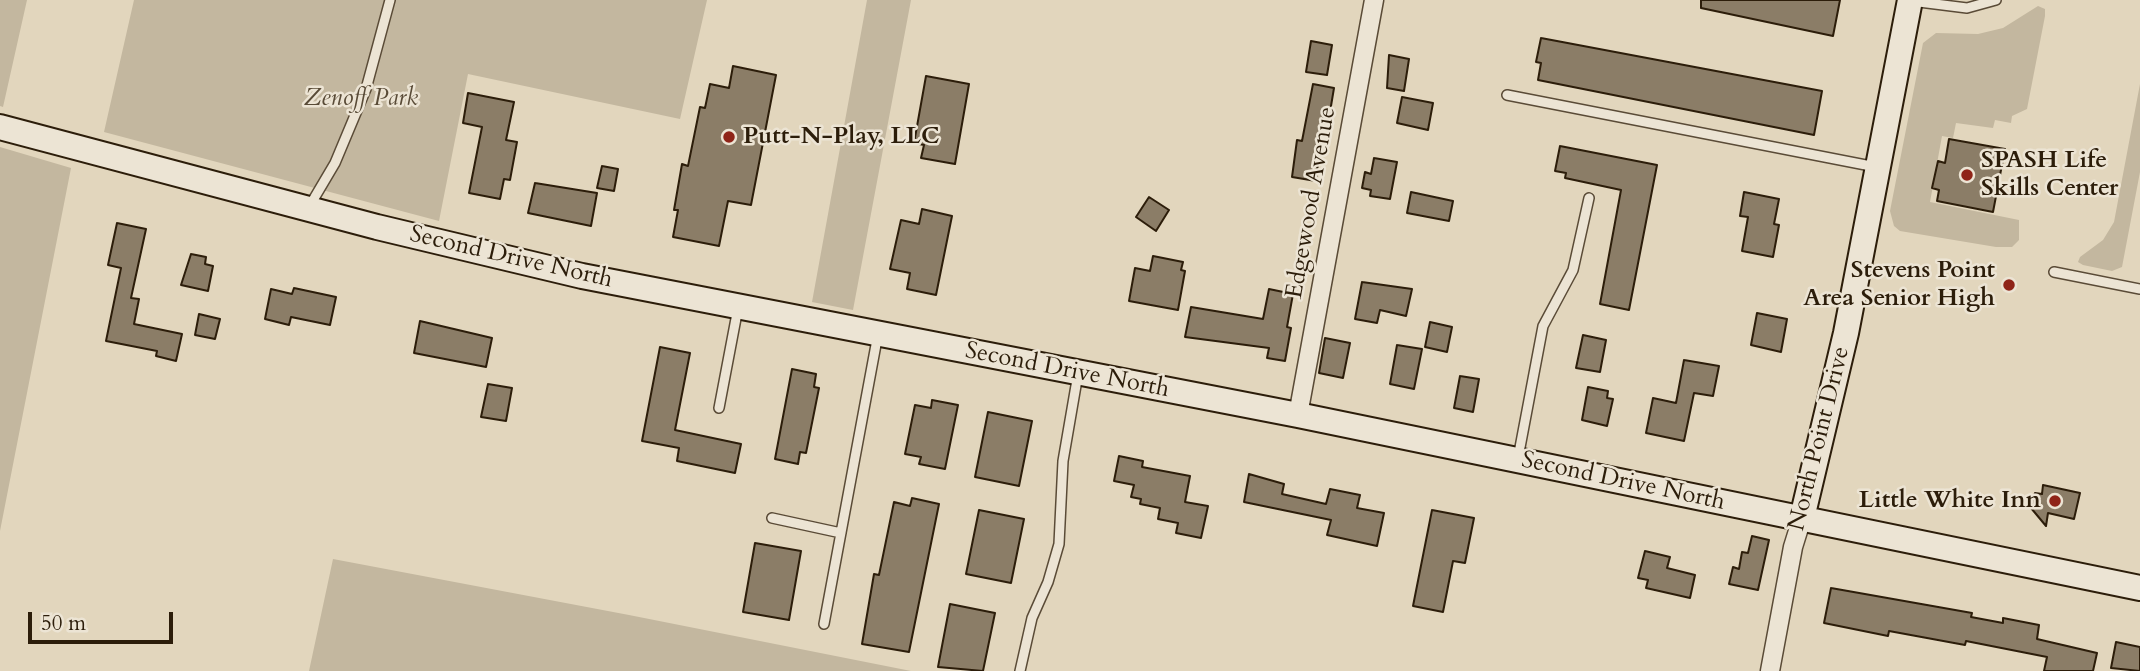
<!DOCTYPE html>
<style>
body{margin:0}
#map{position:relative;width:2140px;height:671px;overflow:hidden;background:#e2d6bd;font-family:Cardo,serif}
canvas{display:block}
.scale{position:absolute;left:28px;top:612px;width:145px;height:32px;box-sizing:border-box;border:4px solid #2c1d0a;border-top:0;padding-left:9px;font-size:21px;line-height:24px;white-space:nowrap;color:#2c1d0a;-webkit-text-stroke:5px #ece4d4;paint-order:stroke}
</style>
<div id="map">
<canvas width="2140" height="671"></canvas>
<div class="scale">50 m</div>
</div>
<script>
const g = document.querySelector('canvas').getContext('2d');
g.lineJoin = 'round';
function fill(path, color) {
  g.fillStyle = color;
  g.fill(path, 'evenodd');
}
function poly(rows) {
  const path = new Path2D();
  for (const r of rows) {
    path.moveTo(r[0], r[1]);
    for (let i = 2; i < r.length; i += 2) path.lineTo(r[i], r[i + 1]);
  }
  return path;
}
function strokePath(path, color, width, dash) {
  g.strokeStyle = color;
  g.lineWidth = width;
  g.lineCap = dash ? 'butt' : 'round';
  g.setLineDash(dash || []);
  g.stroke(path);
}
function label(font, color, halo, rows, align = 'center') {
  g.font = font + ' Cardo,serif';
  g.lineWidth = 5;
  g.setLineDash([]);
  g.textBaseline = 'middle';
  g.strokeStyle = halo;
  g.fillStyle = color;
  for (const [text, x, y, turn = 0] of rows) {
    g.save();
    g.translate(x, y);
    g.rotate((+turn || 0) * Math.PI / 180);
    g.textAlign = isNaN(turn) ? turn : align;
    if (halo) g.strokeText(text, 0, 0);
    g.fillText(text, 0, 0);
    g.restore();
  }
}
fill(poly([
 [0,0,27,0,3,107,0,106],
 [134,0,707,0,680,119,468,74,439,221,104,132],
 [867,0,911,0,853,310,812,302],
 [2038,6,2045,9,2045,16,2027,109,2012,116,2011,123,1995,120,1993,128,1956,123,1953,138,1942,136,1930,202,2019,220,2019,240,2012,247,1996,247,1900,231,1894,226,1890,211,1923,43,1936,33,1978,34,2003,28],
 [2140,84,2140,172,2122,267,2112,271,2083,265,2078,262,2080,257,2103,240,2114,222],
 [0,147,71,168,0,531],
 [333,559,629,615,911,671,309,671]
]), '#c3b79f');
const building = poly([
 [1701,0,1840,0,1833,36,1701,8,1701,0],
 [1541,38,1822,91,1814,135,1538,80,1541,63,1536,62,1541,38],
 [1311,41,1332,45,1327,75,1306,72,1311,41],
 [1389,55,1409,59,1404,91,1387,88,1389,55],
 [733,66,776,75,751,205,728,201,719,246,673,237,678,210,674,210,682,164,688,166,700,107,705,108,710,84,729,88,733,66],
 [926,76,969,84,955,164,921,158,924,145,914,143,926,76],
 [1313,84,1334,88,1329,118,1323,117,1316,181,1292,177,1297,140,1302,141,1313,84],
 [468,93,514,102,506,140,517,142,510,180,504,179,500,199,469,193,482,127,463,123,468,93],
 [1402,97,1433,103,1428,130,1397,123,1402,97],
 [1949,139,2005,149,1993,212,1937,201,1939,190,1932,188,1938,161,1945,163,1949,139],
 [1560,146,1657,165,1629,310,1600,304,1621,190,1565,178,1566,173,1555,171,1560,146],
 [1374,158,1397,162,1390,199,1370,196,1371,190,1362,188,1365,172,1371,174,1374,158],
 [602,166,618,169,614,191,597,188,602,166],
 [535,183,597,193,591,226,528,213,535,183],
 [1411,192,1453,201,1449,221,1407,213,1411,192],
 [1744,192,1779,199,1774,224,1779,225,1773,257,1742,251,1748,217,1740,216,1744,192],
 [1149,197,1169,210,1156,231,1136,217,1149,197],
 [922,209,952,216,936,295,907,289,910,273,890,269,901,220,919,224,922,209],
 [117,223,146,229,131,298,139,299,134,324,182,334,176,361,156,356,157,351,106,341,121,268,108,265,117,223],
 [191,254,206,257,205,264,213,266,208,291,181,285,191,254],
 [1153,256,1183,262,1181,270,1185,271,1178,310,1129,301,1135,268,1150,271,1153,256],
 [1362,282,1412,289,1406,316,1380,310,1377,323,1355,319,1362,282],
 [294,288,336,297,330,325,291,317,289,325,265,319,271,289,292,294,294,288],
 [1269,289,1293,294,1287,327,1291,328,1285,361,1267,358,1269,348,1185,337,1191,307,1263,319,1269,289],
 [1757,313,1787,319,1781,352,1751,345,1757,313],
 [199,314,220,319,215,339,195,335,199,314],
 [420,321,492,338,486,367,414,353,420,321],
 [1430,322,1452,327,1447,352,1425,347,1430,322],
 [1583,335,1606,340,1600,372,1576,368,1583,335],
 [1325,338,1350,343,1343,378,1319,373,1325,338],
 [1397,345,1422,349,1414,389,1390,384,1397,345],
 [660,347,690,353,675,430,741,444,735,473,677,461,679,448,642,441,660,347],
 [1684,360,1719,366,1713,396,1694,393,1684,441,1646,433,1653,398,1676,403,1684,360],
 [792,369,816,374,814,387,819,388,806,453,800,452,798,464,775,459,792,369],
 [1460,376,1479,379,1473,412,1454,408,1460,376],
 [488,384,512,388,506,421,481,417,488,384],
 [1588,387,1608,391,1607,398,1613,399,1607,426,1582,420,1588,387],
 [932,400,958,405,945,469,919,464,921,457,905,454,915,405,931,408,932,400],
 [988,412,1032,421,1019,486,975,477,988,412],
 [1119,456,1143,461,1142,467,1190,476,1185,502,1208,506,1201,538,1176,533,1178,523,1158,519,1160,508,1140,504,1141,499,1131,497,1134,485,1114,481,1119,456],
 [1249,474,1284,484,1282,494,1326,504,1330,489,1360,495,1357,508,1384,513,1377,546,1327,535,1331,520,1244,502,1249,474],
 [2043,485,2080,493,2074,519,2048,513,2046,526,2031,508,2035,493,2042,494,2043,485],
 [912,498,939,504,909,652,862,644,874,574,879,575,894,502,910,506,912,498],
 [979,510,1024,519,1011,583,966,574,979,510],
 [1432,510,1474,518,1465,563,1453,561,1443,612,1413,606,1432,510],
 [1752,536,1769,540,1758,590,1729,584,1733,567,1739,569,1742,552,1748,553,1752,536],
 [755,543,801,551,789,620,743,612,755,543],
 [1645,551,1670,557,1667,568,1695,575,1690,598,1646,588,1648,580,1638,578,1645,551],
 [1831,588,1972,613,1971,617,2003,623,2003,618,2039,625,2037,639,2097,653,2093,671,2044,671,2047,657,1966,641,1965,645,1889,631,1888,636,1824,623,1831,588],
 [950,604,995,613,983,671,938,667,950,604],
 [2116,642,2140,647,2140,671,2111,668,2116,642]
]);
fill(building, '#8b7d67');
strokePath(building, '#2c1d0a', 2);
const lane = poly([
 [1911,1,1967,8,1996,0],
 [1507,95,1876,167],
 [309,207,335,163,366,89,390,0],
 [2054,272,2140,289],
 [719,408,738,308],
 [1518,458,1543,326,1573,270,1589,198],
 [772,518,841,533],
 [824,624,878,334],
 [1020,671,1032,618,1048,582,1059,544,1063,461,1078,374]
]);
const street = poly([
 [1298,415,1374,0],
 [1770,671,1793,547,1802,518]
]);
const secondary = poly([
 [0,127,377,227,582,276,1298,415,2140,588],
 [1802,518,1846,333,1910,0]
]);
strokePath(lane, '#5a4b37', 12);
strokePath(street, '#5a4b37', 21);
strokePath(secondary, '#2c1d0a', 28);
strokePath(lane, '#ece4d4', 9);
strokePath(street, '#ece4d4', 18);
strokePath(secondary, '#ece4d4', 24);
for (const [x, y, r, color] of [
 [729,137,7,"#8f2418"],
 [1967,175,7,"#8f2418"],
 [2009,285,7,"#8f2418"],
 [2055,501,7,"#8f2418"]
]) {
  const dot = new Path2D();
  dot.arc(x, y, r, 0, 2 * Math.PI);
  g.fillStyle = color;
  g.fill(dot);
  strokePath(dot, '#ece4d4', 2.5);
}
label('italic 24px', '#594b37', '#ece4d4', [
 ["Zenoff Park",361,99]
]);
label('bold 24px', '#2c1d0a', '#ece4d4', [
 ["Putt-N-Play, LLC",743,137],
 ["SPASH Life",1981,161],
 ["Skills Center",1981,189],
 ["Stevens Point",1995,271,"right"],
 ["Area Senior High",1995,299,"right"],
 ["Little White Inn",2041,501,"right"]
], 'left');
label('24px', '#2c1d0a', '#ece4d4', [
 ["Edgewood Avenue",1312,203,-80],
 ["Second Drive North",511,258,13],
 ["Second Drive North",1067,371,11],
 ["North Point Drive",1820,439,-76],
 ["Second Drive North",1623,482,12]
]);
</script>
